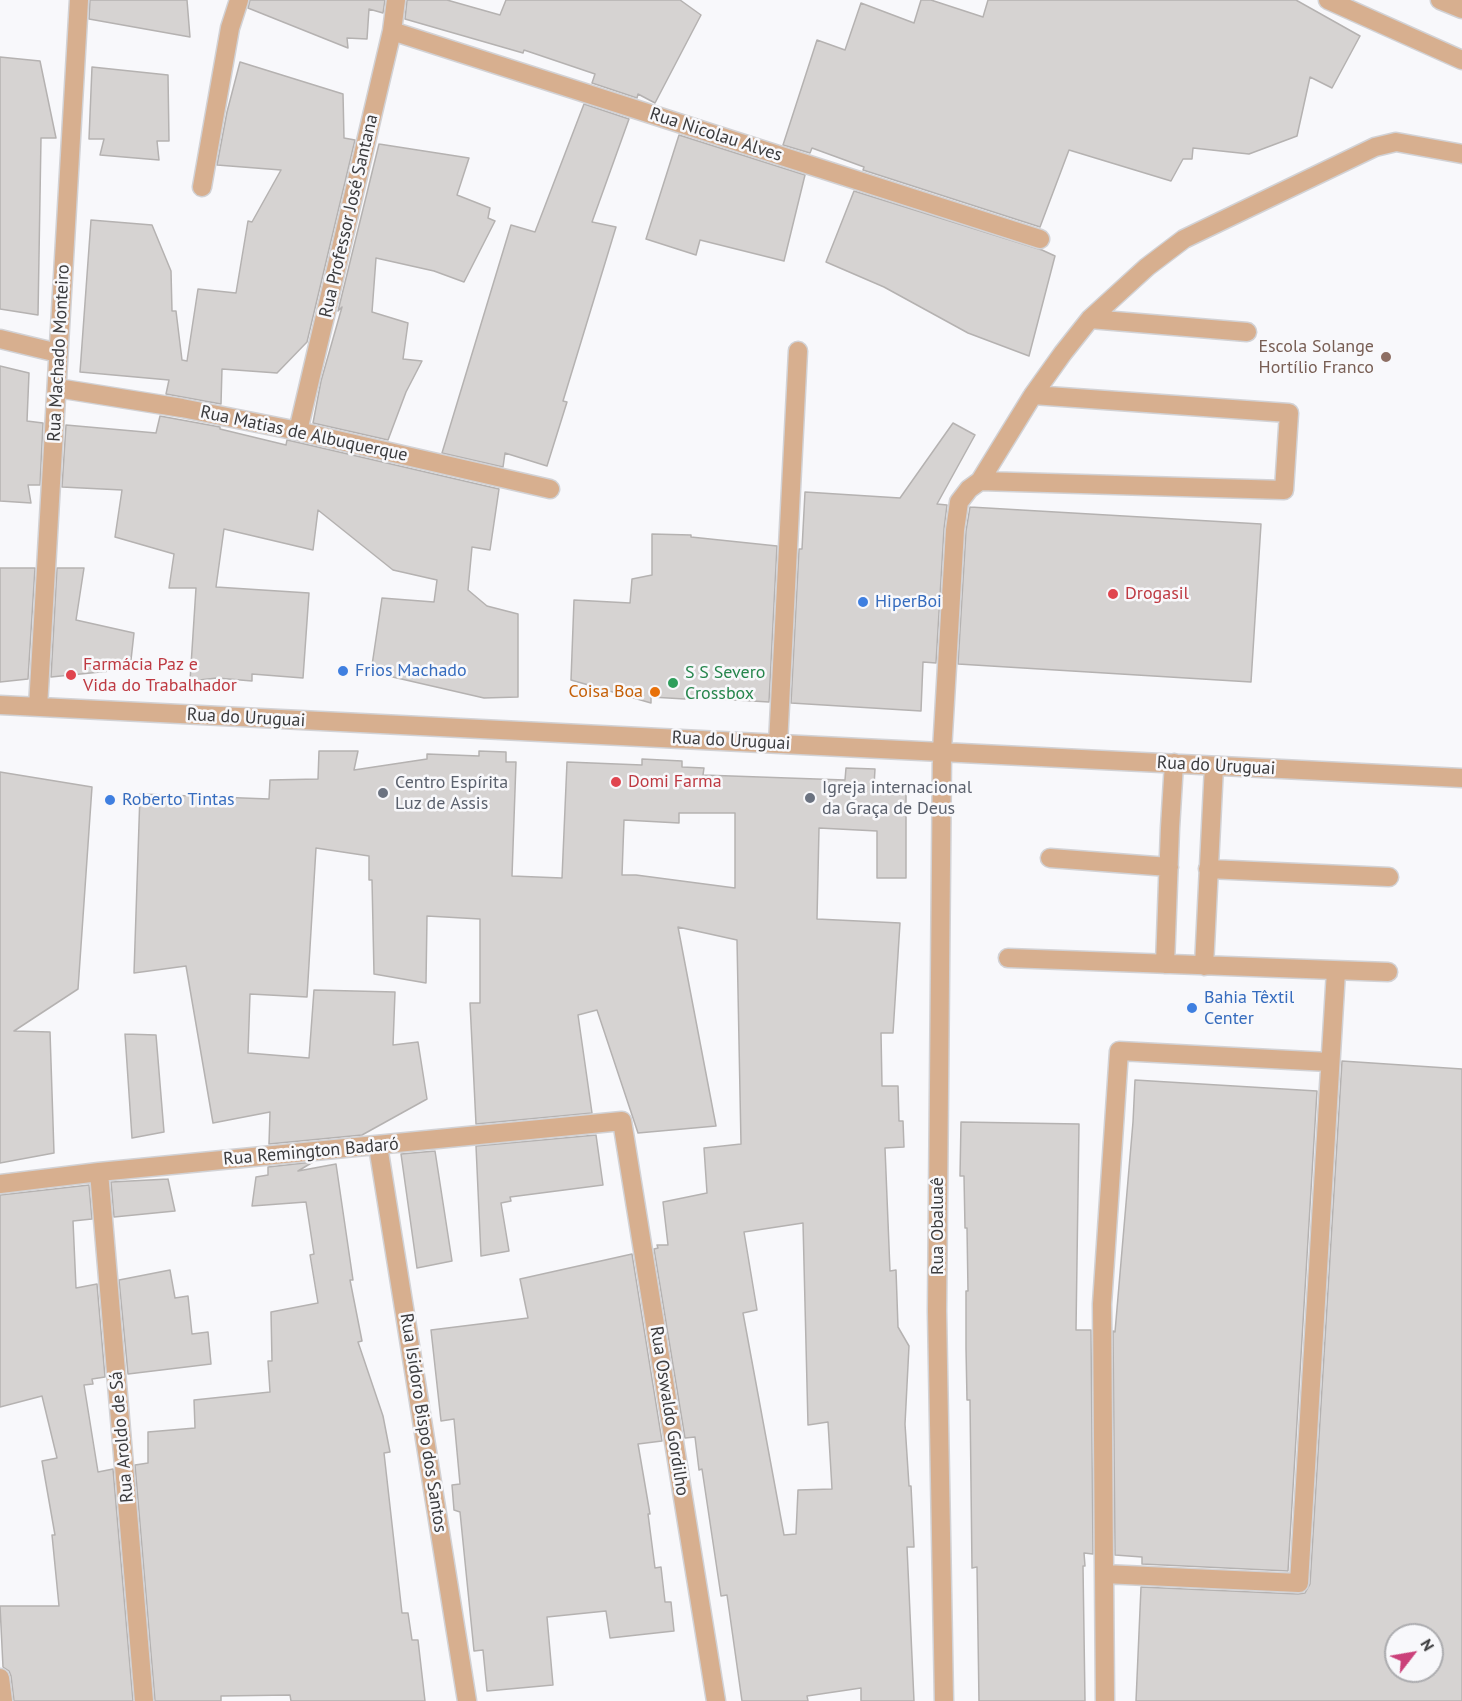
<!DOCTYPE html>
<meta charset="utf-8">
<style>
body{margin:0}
#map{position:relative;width:1462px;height:1701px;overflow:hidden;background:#f8f8fb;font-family:"PT Sans",sans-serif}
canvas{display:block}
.north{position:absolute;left:1384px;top:1623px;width:60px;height:60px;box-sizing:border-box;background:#f8f8fb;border:2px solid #acacaf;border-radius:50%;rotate:59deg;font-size:16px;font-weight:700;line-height:24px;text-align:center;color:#3b3b3d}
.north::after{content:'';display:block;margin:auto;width:21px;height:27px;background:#cb417a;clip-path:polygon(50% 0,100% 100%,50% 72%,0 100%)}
</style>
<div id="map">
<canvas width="1462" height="1701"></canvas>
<div class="north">N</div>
</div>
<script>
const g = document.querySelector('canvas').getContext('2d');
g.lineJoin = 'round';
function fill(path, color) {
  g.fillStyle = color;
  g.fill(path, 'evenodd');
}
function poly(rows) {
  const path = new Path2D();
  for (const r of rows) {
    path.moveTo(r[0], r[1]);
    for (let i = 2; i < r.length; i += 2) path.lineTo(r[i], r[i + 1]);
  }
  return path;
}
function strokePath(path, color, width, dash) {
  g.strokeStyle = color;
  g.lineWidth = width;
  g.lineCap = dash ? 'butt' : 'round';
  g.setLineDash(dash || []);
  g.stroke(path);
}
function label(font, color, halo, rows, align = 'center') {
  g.font = font + ' "PT Sans",sans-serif';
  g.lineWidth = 5;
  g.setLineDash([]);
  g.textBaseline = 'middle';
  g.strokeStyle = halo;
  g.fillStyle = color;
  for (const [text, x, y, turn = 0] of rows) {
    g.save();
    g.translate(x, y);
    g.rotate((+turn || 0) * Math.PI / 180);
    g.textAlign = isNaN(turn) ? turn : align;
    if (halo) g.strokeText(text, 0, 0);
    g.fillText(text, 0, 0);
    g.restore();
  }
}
const building = poly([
 [90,0,187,0,190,37,89,19,90,0],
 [250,0,385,0,383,13,369,9,367,39,347,38,348,48,248,8,250,0],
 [407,0,447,0,500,15,506,0,680,0,701,15,655,103,638,94,637,98,592,83,595,74,524,50,523,53,405,19,407,0],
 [921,0,931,0,983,17,988,0,1296,0,1360,36,1332,88,1310,77,1297,136,1249,154,1193,148,1192,159,1183,159,1171,181,1069,150,1040,227,863,170,864,167,812,148,810,153,783,145,817,40,845,50,861,3,914,23,921,0],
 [0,57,40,61,56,138,41,138,38,315,0,309,0,57],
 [240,62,343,94,344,138,355,140,307,342,277,373,222,369,221,404,166,394,169,380,80,372,91,220,152,225,171,271,172,311,176,311,182,360,187,361,198,289,236,293,248,221,252,222,281,170,217,165,227,112,240,62],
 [92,67,168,75,169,141,157,141,159,160,100,155,104,139,89,139,92,67],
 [584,104,629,119,592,222,616,227,563,401,567,402,547,466,505,453,503,467,442,453,511,225,535,232,584,104],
 [679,135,805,175,784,261,700,240,696,255,646,239,679,135],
 [379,144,469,158,457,195,490,208,488,218,495,221,464,282,434,271,376,258,372,312,408,323,403,359,422,361,406,392,388,440,313,423,321,381,342,307,338,311,379,144],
 [854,191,1042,250,1055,256,1029,356,968,333,884,287,826,262,854,191],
 [0,366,29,373,27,421,43,423,40,485,28,485,31,503,0,501,0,366],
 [160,416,220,427,220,429,286,445,287,440,296,442,499,489,490,550,472,547,468,590,487,606,518,614,518,697,484,698,371,672,382,598,434,602,437,580,393,570,318,510,313,550,224,529,216,587,309,593,303,678,252,674,252,681,217,678,190,681,196,588,169,588,174,554,115,537,122,490,62,487,66,425,156,433,160,416],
 [953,423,975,435,937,504,947,505,944,529,936,663,923,662,921,711,791,703,799,549,802,549,805,492,900,498,953,423],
 [970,507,1261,524,1251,682,958,664,966,531,970,507],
 [652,534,691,535,691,537,777,546,769,702,685,697,685,699,651,697,651,703,571,680,574,600,630,603,632,579,652,575,652,534],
 [0,568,35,568,28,679,0,682,0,568],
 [57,568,84,568,76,620,134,633,130,669,51,677,57,568],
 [319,751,358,751,354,770,427,759,427,754,479,756,479,751,506,752,506,762,516,762,512,876,562,878,567,762,642,765,642,759,682,761,682,767,704,768,703,775,845,780,846,768,875,769,874,786,906,787,906,878,877,878,877,831,819,828,817,919,900,923,893,1033,881,1033,882,1086,898,1086,899,1121,903,1121,904,1147,885,1148,890,1271,896,1270,898,1327,909,1346,905,1424,909,1486,911,1486,914,1547,907,1547,914,1701,861,1701,861,1688,807,1696,808,1701,742,1701,727,1595,721,1596,702,1469,699,1470,695,1437,685,1438,654,1249,658,1248,657,1245,668,1245,663,1202,707,1193,704,1148,741,1144,737,940,678,927,716,1126,638,1133,597,1010,578,1015,592,1113,476,1124,470,1003,480,1003,480,919,427,916,426,983,374,974,372,880,369,880,369,856,316,848,307,997,250,994,248,1053,309,1058,314,990,395,992,393,1045,418,1042,427,1099,362,1135,269,1144,270,1112,213,1123,186,966,134,973,140,794,269,799,270,780,318,779,319,751],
 [679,813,735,813,735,888,636,875,622,875,624,820,679,823,679,813],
 [803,1223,808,1425,828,1422,832,1489,798,1490,796,1534,784,1535,743,1313,757,1310,744,1232,803,1223],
 [0,772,92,787,78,989,14,1031,50,1032,54,1153,0,1163,0,772],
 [125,1034,156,1035,164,1132,132,1138,125,1034],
 [1342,1061,1462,1069,1462,1701,1136,1701,1141,1587,1298,1594,1305,1593,1310,1584,1342,1061],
 [1396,1635,1432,1635,1432,1671,1396,1671,1396,1635],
 [1135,1080,1317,1091,1288,1571,1142,1564,1142,1557,1115,1555,1113,1331,1115,1332,1133,1122,1135,1080],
 [961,1122,1079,1124,1076,1330,1091,1330,1093,1554,1084,1553,1085,1566,1083,1566,1085,1701,979,1701,977,1567,972,1568,970,1400,967,1400,966,1348,966,1291,968,1291,967,1228,965,1228,964,1176,960,1176,961,1122],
 [596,1135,603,1185,510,1197,511,1201,501,1203,509,1251,481,1256,476,1146,596,1135],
 [435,1151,452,1261,417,1268,401,1154,435,1151],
 [313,1162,298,1171,336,1164,353,1280,350,1280,362,1341,358,1342,383,1416,390,1452,384,1453,402,1613,408,1613,412,1640,418,1640,425,1701,291,1701,290,1695,221,1696,221,1701,155,1701,135,1465,148,1463,148,1432,195,1428,194,1400,270,1392,268,1361,272,1361,271,1312,318,1303,310,1255,314,1254,306,1202,252,1206,256,1177,268,1175,268,1167,313,1162],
 [168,1179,175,1211,114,1217,111,1182,168,1179],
 [89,1185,92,1219,73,1221,76,1288,97,1284,105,1377,92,1379,93,1384,84,1385,98,1472,113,1469,133,1701,14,1701,11,1676,9,1671,3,1667,0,1606,59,1606,52,1535,55,1535,42,1461,57,1458,42,1396,0,1407,0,1195,89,1185],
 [632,1254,662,1441,638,1444,650,1514,648,1514,655,1568,661,1567,665,1602,671,1602,674,1631,610,1638,606,1611,547,1617,553,1685,487,1691,483,1650,474,1651,460,1512,454,1510,452,1485,460,1484,454,1419,441,1421,431,1330,528,1318,520,1279,632,1254],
 [170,1270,175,1298,188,1296,192,1334,208,1332,211,1364,128,1374,119,1280,170,1270]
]);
fill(building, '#d6d3d2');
strokePath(building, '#b5b2b1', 1.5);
const minor = poly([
 [1328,0,1462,60],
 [1440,0,1462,9],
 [392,31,1040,239],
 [202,187,230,28,239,0],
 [1090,319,1247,332],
 [0,339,58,353],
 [57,388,182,408,298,431,550,489],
 [1033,395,1289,413,1284,490,980,481,1033,395,1063,353,1090,319,1147,267,1184,239,1375,147,1396,142,1462,154],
 [298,431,392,31,396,0],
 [0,705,1462,778],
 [38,707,79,0],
 [778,744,798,351],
 [1050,858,1169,867],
 [1208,869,1389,877],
 [1008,958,1388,972],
 [1165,964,1170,828,1174,763],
 [1204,966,1214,766],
 [378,1146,467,1701],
 [99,1172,144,1701],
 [0,1184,99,1172,622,1121,716,1701],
 [1104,1574,1299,1583,1336,971],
 [0,1678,3,1701],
 [944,1701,937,1311,942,751,955,530,959,502,969,489,980,481],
 [1105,1701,1102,1304,1119,1051,1329,1062]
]);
strokePath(minor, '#d2d2d5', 21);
strokePath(minor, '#d7af8f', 18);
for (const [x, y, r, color] of [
 [1386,357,6,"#8d6e63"],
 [1113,594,6,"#e0444e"],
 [863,602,6,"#3f7fe0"],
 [343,671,6,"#3f7fe0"],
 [71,675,6,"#e0444e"],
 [673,683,6,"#2e9e5b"],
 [655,692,6,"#e8710a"],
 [616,782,6,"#e0444e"],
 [383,793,6,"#6b7280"],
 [810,798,6,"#6b7280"],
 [110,800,6,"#3f7fe0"],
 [1192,1008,6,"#3f7fe0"]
]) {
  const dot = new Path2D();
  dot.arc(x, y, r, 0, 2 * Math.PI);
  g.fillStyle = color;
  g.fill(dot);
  strokePath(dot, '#f8f8fb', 2);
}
label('18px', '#3b3b3d', '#f8f8fb', [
 ["Rua Nicolau Alves",716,135,18],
 ["Rua Professor José Santana",349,216,-77],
 ["Rua Machado Monteiro",59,353,-87],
 ["Rua Matias de Albuquerque",304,434,12],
 ["Rua do Uruguai",246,718,3],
 ["Rua do Uruguai",731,741,3],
 ["Rua do Uruguai",1216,766,3],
 ["Rua Remington Badaró",311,1152,-5],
 ["Rua Obaluaê",938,1226,-90],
 ["Rua Oswaldo Gordilho",669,1411,81],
 ["Rua Isidoro Bispo dos Santos",423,1423,81],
 ["Rua Aroldo de Sá",122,1437,-95]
]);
label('18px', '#785e54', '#f8f8fb', [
 ["Escola Solange",1374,347],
 ["Hortílio Franco",1374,368]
], 'right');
label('18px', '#be3a42', '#f8f8fb', [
 ["Drogasil",1125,594],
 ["Farmácia Paz e",83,665],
 ["Vida do Trabalhador",83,686],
 ["Domi Farma",628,782]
], 'left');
label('18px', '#366cbe', '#f8f8fb', [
 ["HiperBoi",875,602],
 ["Frios Machado",355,671],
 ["Roberto Tintas",122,800],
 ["Bahia Têxtil",1204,998],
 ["Center",1204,1019]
], 'left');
label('18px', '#27864d', '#f8f8fb', [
 ["S S Severo",685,673],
 ["Crossbox",685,694]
], 'left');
label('18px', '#c56008', '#f8f8fb', [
 ["Coisa Boa",643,692]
], 'right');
label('18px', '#5b616d', '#f8f8fb', [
 ["Centro Espírita",395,783],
 ["Luz de Assis",395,804],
 ["Igreja internacional",822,788],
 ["da Graça de Deus",822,809]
], 'left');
</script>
